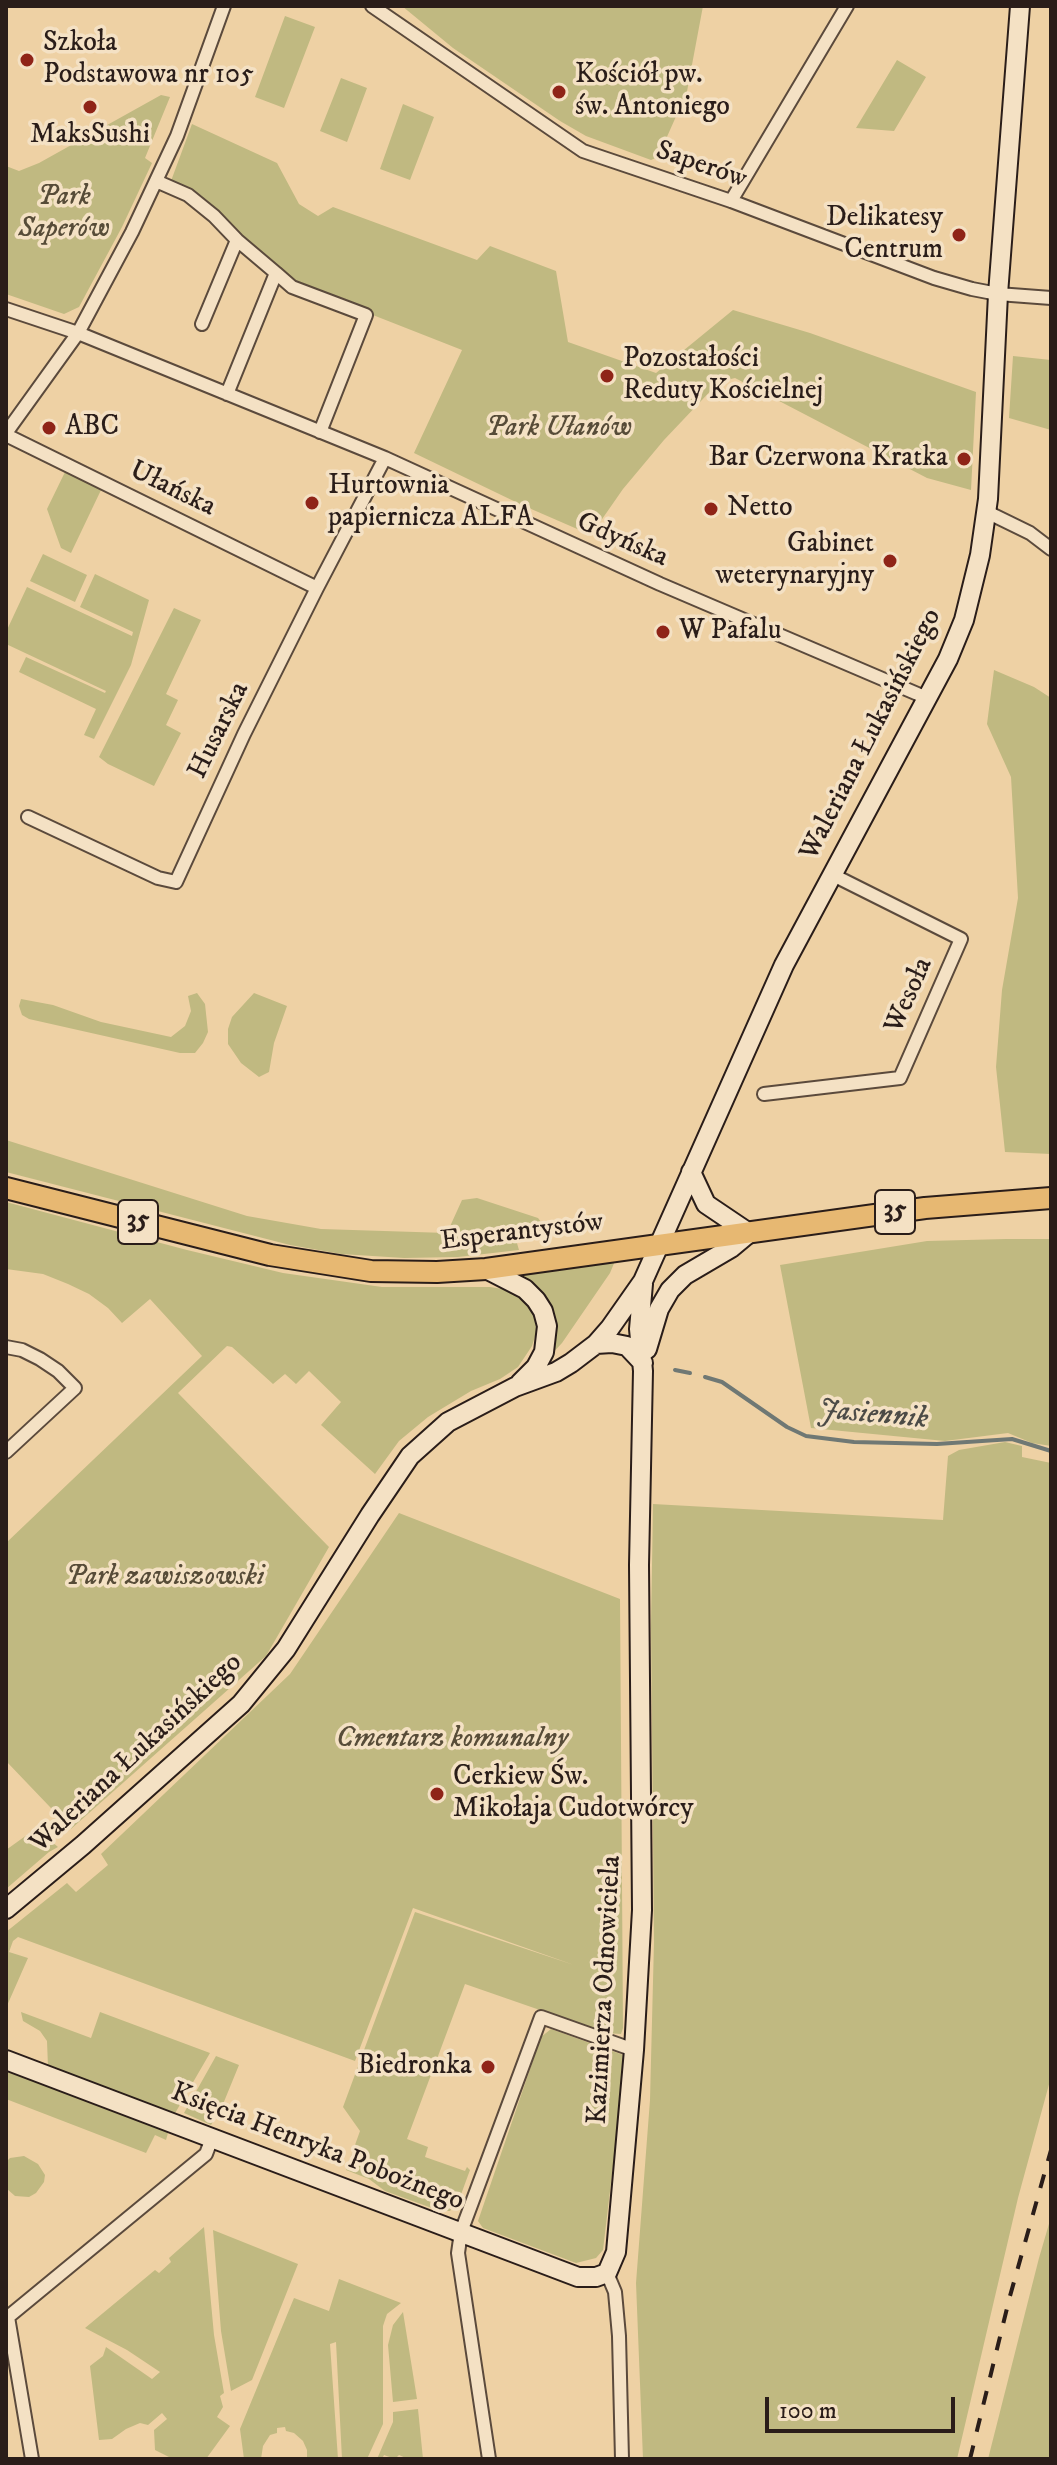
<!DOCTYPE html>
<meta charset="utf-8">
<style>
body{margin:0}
#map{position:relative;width:1057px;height:2465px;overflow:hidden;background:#eed1a4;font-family:"IM FELL DW Pica",serif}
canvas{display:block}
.frame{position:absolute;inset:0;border:8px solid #2a1d19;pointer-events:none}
.scale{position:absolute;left:765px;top:2397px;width:190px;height:36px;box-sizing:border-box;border:4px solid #2a1d19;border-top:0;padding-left:10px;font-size:24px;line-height:28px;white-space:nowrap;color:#2a1d19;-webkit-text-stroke:6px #f4e1c4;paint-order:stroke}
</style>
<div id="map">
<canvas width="1057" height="2465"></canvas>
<div class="frame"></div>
<div class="scale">100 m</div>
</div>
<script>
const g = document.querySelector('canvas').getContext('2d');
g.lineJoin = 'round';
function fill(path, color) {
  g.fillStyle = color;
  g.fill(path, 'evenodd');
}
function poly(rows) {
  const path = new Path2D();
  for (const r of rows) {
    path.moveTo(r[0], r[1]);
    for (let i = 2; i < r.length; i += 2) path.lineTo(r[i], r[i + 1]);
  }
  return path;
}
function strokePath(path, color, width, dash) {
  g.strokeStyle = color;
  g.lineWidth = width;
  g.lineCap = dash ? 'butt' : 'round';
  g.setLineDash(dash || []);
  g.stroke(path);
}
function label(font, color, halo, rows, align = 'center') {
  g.font = font + ' "IM FELL DW Pica",serif';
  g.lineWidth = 7;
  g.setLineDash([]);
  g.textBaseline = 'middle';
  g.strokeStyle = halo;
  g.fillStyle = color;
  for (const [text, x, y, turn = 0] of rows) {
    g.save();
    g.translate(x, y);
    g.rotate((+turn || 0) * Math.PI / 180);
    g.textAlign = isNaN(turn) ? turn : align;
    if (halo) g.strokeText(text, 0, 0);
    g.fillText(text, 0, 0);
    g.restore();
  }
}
fill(poly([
 [402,6,703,6,685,102,682,103,658,157,651,160,586,136,560,121,453,48],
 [285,16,315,27,284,108,255,97],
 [897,60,926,77,894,131,856,128],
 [341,78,367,88,347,142,320,131],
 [161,95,170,97,145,158,152,163,122,227,79,307,64,314,6,294,6,166,19,171,39,163],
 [403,104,434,117,410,180,380,169],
 [192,124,277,163,299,204,318,216,333,207,477,260,490,246,556,271,568,342,656,373,733,310,810,333,976,392,971,490,927,478,735,378,719,382,664,440,623,489,591,535,522,505,414,453,462,350,299,286,189,189,171,181],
 [1013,356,1051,360,1051,430,1009,418],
 [65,472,101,490,71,553,61,548,47,509],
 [43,554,87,575,75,602,30,581],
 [95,574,149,600,131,665,94,739,84,735,96,709,19,672,26,657,105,693,106,691,6,644,6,632,27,587,132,636,133,632,80,607],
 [174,608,201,620,166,694,178,700,166,725,181,733,154,786,108,764,99,757],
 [994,670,1034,687,1051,698,1051,1154,1005,1152,996,1067,1002,990,1018,898,1011,777,987,724],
 [197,993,205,1004,208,1032,203,1043,195,1053,180,1053,29,1019,22,1015,19,1006,21,999,53,1005,101,1022,171,1037,185,1026,191,1011,188,996],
 [254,993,287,1006,274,1043,269,1072,259,1077,241,1063,228,1044,228,1029,232,1017],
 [6,1140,247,1216,321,1229,447,1233,462,1200,477,1198,538,1218,550,1234,514,1233,519,1250,458,1257,404,1258,341,1254,290,1245,6,1172],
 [6,1202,187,1250,283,1273,382,1287,490,1287,509,1290,531,1308,536,1317,536,1333,532,1346,518,1367,500,1379,471,1391,428,1417,399,1441,375,1474,321,1425,341,1402,309,1371,296,1384,285,1374,273,1384,232,1347,227,1346,178,1393,329,1547,266,1656,71,1829,6,1761,6,1543,202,1356,150,1299,122,1323,108,1308,89,1294,68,1284,43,1274,6,1269],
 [1006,1239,1051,1239,1051,1446,1032,1443,1008,1433,945,1441,811,1428,780,1265,927,1241],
 [615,1261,610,1273,562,1343,549,1357,553,1342,512,1275],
 [1005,1442,1022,1446,1022,1457,1051,1463,1051,2077,1018,2198,957,2459,643,2459,636,2283,650,2100,654,1942,651,1626,653,1504,943,1520,948,1456,959,1450],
 [399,1513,620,1599,623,2028,621,2034,606,2033,465,1984,407,2139,428,2147,425,2157,465,2171,467,2167,470,2170,459,2200,450,2211,440,2211,385,2191,369,2179,346,2170,360,2131,343,2107,415,1912,574,1965,413,1908,355,2061,18,1937,13,1941,9,1952,28,1958,6,2008,6,1932,67,1883,76,1892,108,1865,101,1854,290,1674],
 [31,1832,44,1835,58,1847,49,1852,6,1889,6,1850],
 [21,2012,91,2038,100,2012,210,2053,174,2115,48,2067,47,2041,40,2031,23,2021],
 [551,2029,626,2056,603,2250,596,2258,576,2263,483,2228,478,2221,541,2037],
 [216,2056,239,2065,221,2109,211,2125,184,2113],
 [6,2068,166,2130,168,2133,166,2140,155,2135,146,2153,6,2099],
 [24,2156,38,2164,45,2175,44,2182,36,2193,29,2197,15,2196,6,2188,6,2162,10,2158],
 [1051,2217,1051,2459,988,2459,1039,2258],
 [204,2227,214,2335,224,2393,220,2396,223,2407,217,2417,230,2426,206,2459,173,2459,155,2450,154,2430,167,2419,162,2413,148,2425,140,2423,126,2429,112,2439,99,2440,90,2366,103,2356,106,2347,152,2379,160,2372,127,2350,85,2328,155,2270,159,2273,171,2262,169,2258],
 [213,2230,298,2264,252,2380,231,2391,221,2331],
 [339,2279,401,2303,387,2314,383,2326,383,2424,367,2459,342,2459,336,2342,330,2344,338,2459,307,2459,307,2450,303,2441,294,2433,286,2431,285,2427,277,2428,277,2433,270,2435,263,2446,261,2459,244,2459,240,2429,294,2298,329,2311],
 [403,2312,417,2399,393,2402,388,2345,393,2325],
 [418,2409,423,2459,408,2459,399,2455,395,2459,384,2455,382,2459,377,2459,393,2422,393,2412]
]), '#c0b981');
strokePath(poly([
 [675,1370,690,1373],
 [705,1377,722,1382,787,1427,806,1436,854,1442,937,1444,1012,1439,1051,1451]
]), '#6f7874', 4);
const street = poly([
 [372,6,583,151,731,201,934,278,972,289,998,294,1051,298],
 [156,181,188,195,214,216,237,240,202,324],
 [731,201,847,6],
 [276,273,292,287,366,315,320,432],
 [6,309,78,333,385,458,660,584,927,698],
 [227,394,276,273,237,240],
 [6,433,78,333,132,232,177,136,224,6],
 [6,435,317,588],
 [987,512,1030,533,1051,549],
 [28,817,158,878,176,882,244,734,317,588,385,458],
 [764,1094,900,1078,961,939,833,875],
 [6,1347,22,1350,40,1359,58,1371,75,1388,6,1452],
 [607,2273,615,2292,619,2336,622,2459],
 [32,2459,8,2317,206,2154,212,2138],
 [489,2459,458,2253,461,2232,541,2017,634,2050]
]);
const secondary = poly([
 [486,1269,525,1289,536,1300,543,1311,547,1326,544,1352,536,1367,520,1383],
 [596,1344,612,1343,627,1346,643,1363],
 [647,1349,659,1309,670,1290,685,1275,731,1248,749,1233,706,1204,691,1172],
 [6,1909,83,1845,241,1704,286,1649,370,1515,410,1456,448,1422,515,1387,556,1372,571,1363,596,1344,610,1328,643,1281,784,965,948,659,964,620,980,555,988,499,998,294,1020,6],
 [6,2060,578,2277,596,2277,607,2273,616,2252,634,2050,642,1910,639,1565,643,1371,639,1329,643,1284]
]);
const primary = poly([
 [6,1188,270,1255,371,1271,437,1272,486,1269,925,1208,1051,1198]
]);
strokePath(street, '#5b4a3c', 16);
strokePath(secondary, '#2a1d19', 22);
strokePath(primary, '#2a1d19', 24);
strokePath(street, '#f4e1c4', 12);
strokePath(secondary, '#f4e1c4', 18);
strokePath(primary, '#e7b872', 20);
strokePath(poly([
 [970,2459,1010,2296,1051,2150]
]), '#2a1d19', 4, [14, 14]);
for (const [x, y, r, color] of [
 [27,60,8,"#8f2418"],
 [559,92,8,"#8f2418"],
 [90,107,8,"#8f2418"],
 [959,235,8,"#8f2418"],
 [607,376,8,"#8f2418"],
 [49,428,8,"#8f2418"],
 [964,459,8,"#8f2418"],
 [312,503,8,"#8f2418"],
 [711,509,8,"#8f2418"],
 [890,561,8,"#8f2418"],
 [663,632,8,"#8f2418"],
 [437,1794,8,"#8f2418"],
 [488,2067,8,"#8f2418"]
]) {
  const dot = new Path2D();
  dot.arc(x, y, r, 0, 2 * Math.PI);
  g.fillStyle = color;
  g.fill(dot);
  strokePath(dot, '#f4e1c4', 3);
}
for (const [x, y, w] of [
 [895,1212,40],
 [138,1222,40]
]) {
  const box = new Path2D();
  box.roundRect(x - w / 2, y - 22, w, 44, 6);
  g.fillStyle = '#f4e1c4';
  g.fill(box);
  strokePath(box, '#2a1d19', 2);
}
label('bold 26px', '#2a1d19', null, [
 ["35",895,1212],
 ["35",138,1222]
]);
label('28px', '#2a1d19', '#f4e1c4', [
 ["Szkoła",43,44],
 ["Podstawowa nr 105",43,76],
 ["Kościół pw.",575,76],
 ["św. Antoniego",575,108],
 ["MaksSushi",90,136,"center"],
 ["Delikatesy",943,219,"right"],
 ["Centrum",943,251,"right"],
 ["Pozostałości",623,360],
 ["Reduty Kościelnej",623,392],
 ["ABC",65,428],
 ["Bar Czerwona Kratka",948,459,"right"],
 ["Hurtownia",328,487],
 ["papiernicza ALFA",328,519],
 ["Netto",727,509],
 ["Gabinet",874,545,"right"],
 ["weterynaryjny",874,577,"right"],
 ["W Pafalu",679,632],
 ["Cerkiew Św.",453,1778],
 ["Mikołaja Cudotwórcy",453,1810],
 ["Biedronka",472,2067,"right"]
], 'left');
label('28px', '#2a1d19', '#f4e1c4', [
 ["Saperów",701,166,19],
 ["Ułańska",172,490,26],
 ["Gdyńska",622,541,24],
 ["Husarska",220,731,-64],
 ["Waleriana Łukasińskiego",872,735,-63],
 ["Wesoła",910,996,-66],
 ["Esperantystów",522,1233,-7],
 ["Waleriana Łukasińskiego",137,1754,-43],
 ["Kazimierza Odnowiciela",606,1990,-87],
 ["Księcia Henryka Pobożnego",317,2148,21]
]);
label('italic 28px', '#574c38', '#f4e1c4', [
 ["Park",64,198],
 ["Saperów",64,230],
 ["Park Ułanów",559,429],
 ["Park zawiszowski",165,1578],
 ["Cmentarz komunalny",452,1740]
]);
label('italic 30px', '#4c4b47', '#f4e1c4', [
 ["Jasiennik",873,1416,5]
]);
</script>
